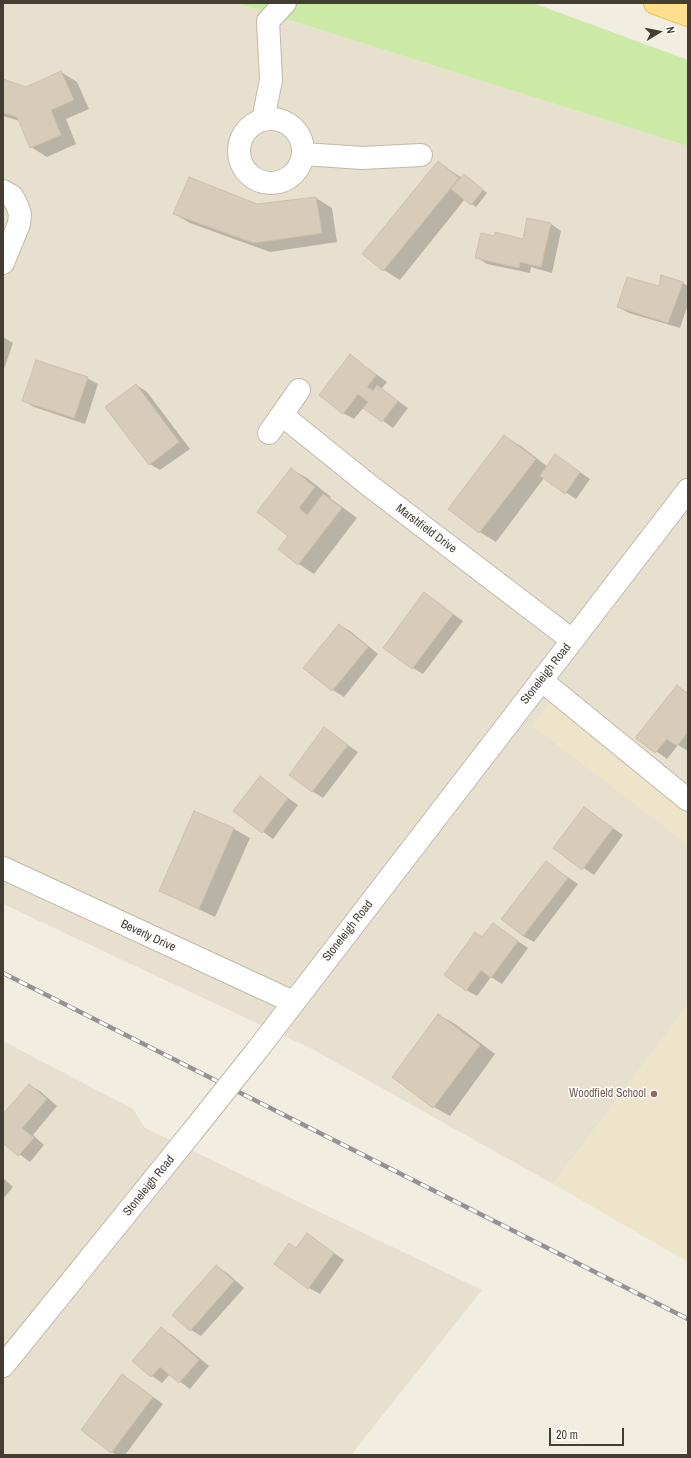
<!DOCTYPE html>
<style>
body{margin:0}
#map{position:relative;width:691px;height:1458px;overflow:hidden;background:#f2ede1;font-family:"Archivo Narrow",sans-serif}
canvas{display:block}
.frame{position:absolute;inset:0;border:4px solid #443d32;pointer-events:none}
.north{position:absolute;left:639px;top:12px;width:40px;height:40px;-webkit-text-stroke:3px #fff;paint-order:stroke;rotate:80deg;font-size:11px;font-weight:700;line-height:16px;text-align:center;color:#443d32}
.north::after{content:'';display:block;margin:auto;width:14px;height:18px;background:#443d32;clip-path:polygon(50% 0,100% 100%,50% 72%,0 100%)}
.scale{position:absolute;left:549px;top:1428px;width:75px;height:18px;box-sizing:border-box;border:2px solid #443d32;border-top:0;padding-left:5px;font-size:12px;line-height:14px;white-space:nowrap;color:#443d32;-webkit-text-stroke:3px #fff;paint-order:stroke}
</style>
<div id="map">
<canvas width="691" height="1458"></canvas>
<div class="frame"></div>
<div class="north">N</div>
<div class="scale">20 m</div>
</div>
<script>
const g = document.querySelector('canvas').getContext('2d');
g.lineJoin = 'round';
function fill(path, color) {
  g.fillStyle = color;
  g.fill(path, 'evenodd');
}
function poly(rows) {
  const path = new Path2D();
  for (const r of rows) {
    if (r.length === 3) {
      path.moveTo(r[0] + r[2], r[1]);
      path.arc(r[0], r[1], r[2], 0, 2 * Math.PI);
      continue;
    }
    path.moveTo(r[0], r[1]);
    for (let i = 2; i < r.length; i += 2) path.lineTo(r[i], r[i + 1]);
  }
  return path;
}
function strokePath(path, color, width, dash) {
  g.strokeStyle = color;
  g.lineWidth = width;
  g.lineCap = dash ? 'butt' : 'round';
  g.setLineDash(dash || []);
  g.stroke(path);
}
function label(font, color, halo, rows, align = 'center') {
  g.font = font + ' "Archivo Narrow",sans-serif';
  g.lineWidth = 3;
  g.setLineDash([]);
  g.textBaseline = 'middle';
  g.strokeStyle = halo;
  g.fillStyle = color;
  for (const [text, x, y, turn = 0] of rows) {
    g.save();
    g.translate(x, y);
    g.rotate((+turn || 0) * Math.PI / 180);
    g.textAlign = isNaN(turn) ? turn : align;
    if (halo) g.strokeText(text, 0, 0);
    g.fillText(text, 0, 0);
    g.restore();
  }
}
fill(poly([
 [3,3,236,3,688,146,688,785,561,687,533,726,688,844,688,1005,553,1184,312,1049,3,904],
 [3,1041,133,1109,145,1128,482,1290,351,1455,3,1455]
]), '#e7e0cf');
fill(poly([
 [561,687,688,785,688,844,533,726],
 [688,1005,688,1262,553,1184]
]), '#ede4ca');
fill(poly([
 [236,3,533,3,688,60,688,146]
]), '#caeaa6');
fill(poly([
 [61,72,77,82,89,109,66,119,76,144,47,157,31,147,20,121,3,116,3,79,26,89],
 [438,162,462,178,464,175,469,178,487,193,476,207,465,199,400,280,384,270,363,254],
 [316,198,332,208,337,242,270,252,190,223,174,214],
 [551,224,561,231,552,273,531,267,530,273,487,264,476,257,495,237,523,240],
 [683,283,688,286,688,304,680,328,629,313,618,307],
 [3,337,13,343,3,372],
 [350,355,387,382,381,389,408,408,393,428,364,407,354,419,343,413],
 [87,378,98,384,85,424,34,407,23,400],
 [136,385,147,392,190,449,160,470,150,464],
 [505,437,521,446,548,467,556,456,590,479,576,499,544,478,496,542,480,532,449,509],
 [291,469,307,478,331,497,330,498,357,518,314,574,299,564,279,549,289,536],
 [424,594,463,621,423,674,413,668],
 [339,625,350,631,378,654,344,697,333,690,305,668],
 [677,686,688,693,688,751,678,745,667,759,637,737],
 [325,729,358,752,323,798,312,791],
 [260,778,298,805,273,839,234,811],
 [584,808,623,835,594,875,554,848],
 [234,829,250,838,215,917,161,891],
 [546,862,578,884,534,942,523,936],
 [493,924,528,948,502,984,491,977,477,996,466,990,483,938],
 [439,1015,455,1024,495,1054,450,1116,434,1107,393,1077],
 [29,1085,40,1091,57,1106,33,1135,44,1145,30,1162,3,1142,3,1116],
 [3,1178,13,1187,3,1199],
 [307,1234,344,1260,320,1294,309,1288,289,1244,297,1248],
 [216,1266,227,1273,244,1288,201,1336,191,1330],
 [161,1329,172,1335,209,1366,190,1389,170,1374,162,1383,152,1376,133,1361],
 [123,1375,163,1404,125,1455,116,1455,82,1430]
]), '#0003');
const building = poly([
 [61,71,74,100,51,110,61,135,30,148,17,117,3,113,3,79,26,87,61,71],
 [438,161,459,178,383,271,362,254,438,161],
 [464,174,483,190,471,205,451,189,464,174],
 [189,177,257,204,316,197,322,233,254,243,173,214,189,177],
 [527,218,551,223,541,267,520,262,519,268,475,258,481,233,494,236,495,232,523,239,527,218],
 [661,275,683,282,668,323,617,307,627,277,659,286,661,275],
 [350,354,376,375,367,387,373,391,377,385,398,401,382,422,363,408,368,402,358,394,343,414,319,395,350,354],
 [36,360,88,377,74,418,22,401,36,360],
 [136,384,179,442,149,465,105,407,136,384],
 [504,435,536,459,479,533,448,509,504,435],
 [555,454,580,472,565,494,540,476,555,454],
 [291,468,315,487,299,508,307,515,323,494,342,508,298,565,278,549,288,536,257,512,291,468],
 [424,592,453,614,412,669,383,648,424,592],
 [339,624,368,647,332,691,303,668,339,624],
 [677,685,688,694,688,732,677,746,667,739,655,753,635,738,677,685],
 [324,727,348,745,312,792,289,775,324,727],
 [260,776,288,798,262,833,233,811,260,776],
 [584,807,613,828,582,870,553,848,584,807],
 [194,811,234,828,199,909,159,891,194,811],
 [546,861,568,878,523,936,501,919,546,861],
 [493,923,518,941,491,978,481,970,466,991,444,975,475,932,482,937,493,923],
 [438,1014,480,1045,433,1108,392,1077,438,1014],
 [29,1084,47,1099,22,1128,34,1138,18,1156,3,1143,3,1114,29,1084],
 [307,1233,334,1253,308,1289,274,1264,289,1243,296,1248,307,1233],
 [216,1265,234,1281,190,1331,172,1315,216,1265],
 [161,1327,199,1360,179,1383,160,1367,151,1377,132,1361,161,1327],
 [122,1374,153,1397,111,1453,81,1430,122,1374]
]);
fill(building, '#d7ccb9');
strokePath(building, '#d0c1a9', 1);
const minor = poly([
 [271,151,32],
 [263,120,271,80,268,21,285,3],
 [304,154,362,158,421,155],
 [3,191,12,196,17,205,20,214,19,224,3,263],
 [282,415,370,486,572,640],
 [269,433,299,390],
 [541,680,688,800],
 [3,868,293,1002],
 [258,1049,688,490],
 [3,1366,192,1132]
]);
const major = poly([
 [655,3,688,15]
]);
strokePath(minor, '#c1b8a6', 24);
strokePath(major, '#ecc256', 24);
strokePath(minor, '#fff', 22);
strokePath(major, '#ffe18d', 22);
const rail = poly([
 [3,973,688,1319]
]);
strokePath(rail, '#939393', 4.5);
strokePath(rail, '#fff', 3, [9]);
const minorBridge = poly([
 [192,1132,258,1049]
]);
strokePath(minorBridge, '#c1b8a6', 24, []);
strokePath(minorBridge, '#fff', 22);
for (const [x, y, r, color] of [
 [654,1094,4,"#8d6e63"]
]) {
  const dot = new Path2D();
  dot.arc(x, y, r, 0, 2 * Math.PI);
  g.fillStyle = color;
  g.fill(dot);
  strokePath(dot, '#fff', 1.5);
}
label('12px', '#443d32', '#fff', [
 ["Marshfield Drive",426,529,37],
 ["Stoneleigh Road",546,674,-52],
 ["Stoneleigh Road",348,931,-52],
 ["Beverly Drive",148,936,25],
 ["Stoneleigh Road",149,1186,-51]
]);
label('12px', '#785e54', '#fff', [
 ["Woodfield School",646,1094]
], 'right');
</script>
